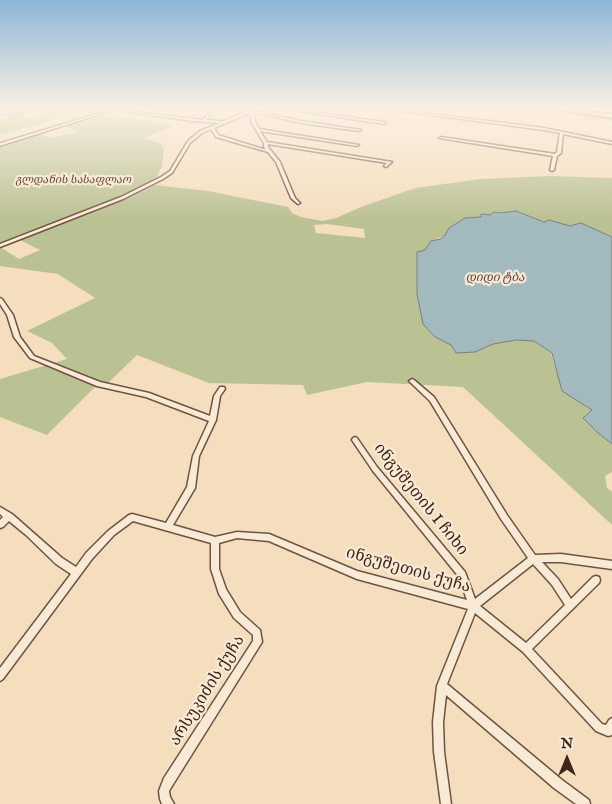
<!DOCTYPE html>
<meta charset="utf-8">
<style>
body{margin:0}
#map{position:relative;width:612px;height:804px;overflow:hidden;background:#f5debe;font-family:"IM FELL English",serif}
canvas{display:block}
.north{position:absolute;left:542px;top:734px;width:50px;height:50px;-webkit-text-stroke:4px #f8ead5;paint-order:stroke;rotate:0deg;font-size:14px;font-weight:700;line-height:20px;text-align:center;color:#42251a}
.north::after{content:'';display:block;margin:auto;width:18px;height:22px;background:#42251a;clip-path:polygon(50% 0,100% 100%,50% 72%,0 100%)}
</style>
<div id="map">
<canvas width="612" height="804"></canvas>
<div class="north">N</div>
</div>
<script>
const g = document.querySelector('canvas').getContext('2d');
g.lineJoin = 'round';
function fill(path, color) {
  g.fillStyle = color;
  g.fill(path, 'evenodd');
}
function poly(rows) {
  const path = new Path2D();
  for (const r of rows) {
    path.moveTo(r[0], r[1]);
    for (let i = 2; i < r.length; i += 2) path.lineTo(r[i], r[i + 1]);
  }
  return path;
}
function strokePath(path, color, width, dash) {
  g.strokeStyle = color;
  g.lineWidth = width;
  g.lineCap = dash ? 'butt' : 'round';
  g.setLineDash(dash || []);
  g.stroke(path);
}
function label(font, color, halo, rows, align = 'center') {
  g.font = font + ' "IM FELL English","Noto Serif Georgian",serif';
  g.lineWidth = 4.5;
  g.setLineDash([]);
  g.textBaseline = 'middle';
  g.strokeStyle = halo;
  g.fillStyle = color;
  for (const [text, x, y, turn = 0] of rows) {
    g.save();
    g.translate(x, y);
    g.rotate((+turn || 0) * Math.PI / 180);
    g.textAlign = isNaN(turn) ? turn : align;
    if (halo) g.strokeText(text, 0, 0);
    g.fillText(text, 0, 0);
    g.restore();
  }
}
fill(poly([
 [52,109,92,109,58,117,38,125,0,134,0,120,19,115,34,118],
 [527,109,549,109,612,117,612,121,527,110],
 [99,116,111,118,117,116,174,126,143,138,161,144,164,149,162,166,155,181,125,196,0,244,0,147,41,134,49,138,79,132,65,126],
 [549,176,612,178,612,237,581,224,570,226,549,220,544,222,516,211,501,213,493,212,492,215,481,214,482,217,472,217,459,221,449,228,445,235,431,241,425,250,418,252,423,324,435,337,464,351,475,352,493,344,516,340,534,341,551,353,562,390,592,410,583,418,597,432,612,444,612,472,605,476,607,488,612,492,612,525,463,387,367,382,307,395,303,385,209,383,137,355,108,383,98,380,95,387,47,435,0,417,0,379,67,359,52,343,27,331,95,298,58,274,0,266,0,247,19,259,40,250,20,240,133,196,155,185,208,191,288,207,292,213,301,217,322,221,336,218,361,207,415,188,481,179],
 [327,224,364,229,365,238,316,233,314,225]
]), '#bac193');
const water = poly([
 [516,211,544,222,549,220,570,226,581,223,612,237,612,444,597,432,583,418,592,410,562,391,552,353,534,341,516,340,493,344,475,352,456,353,451,345,435,337,423,324,417,294,417,252,425,250,431,241,440,239,445,235,449,228,465,218,481,217,481,214,491,215,493,212,501,213,516,211]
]);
fill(water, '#a2b9bd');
strokePath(water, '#7c7e7c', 1);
fill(poly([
 [16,109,23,109,18,112,0,117,0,113,16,109]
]), '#a2b9bd');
const minor = poly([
 [29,109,32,109,13,117,10,116,29,109],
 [117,109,203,120,213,109,215,109,206,120,220,121,221,122,248,111,228,110,227,109,251,110,257,109,257,110,254,111,301,121,361,130,359,131,301,123,253,112,255,114,255,122,259,129,359,145,357,146,260,131,267,142,392,162,386,167,384,166,387,163,268,144,268,147,280,162,295,198,300,203,298,204,291,198,276,162,268,152,216,137,211,129,202,133,190,143,172,173,163,179,123,199,0,247,0,244,121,197,161,177,170,171,188,141,200,131,220,123,192,121,118,110,117,109],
 [250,113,251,114,251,122,264,143,264,147,266,150,218,135,214,128,250,113],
 [291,109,384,122,386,123,384,124,292,110,291,109],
 [392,109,544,128,612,142,612,144,563,134,561,153,557,156,554,170,552,171,550,170,553,156,439,138,441,137,555,154,557,152,560,133,544,130,393,110,392,109],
 [0,298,2,299,13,315,20,337,34,356,100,382,149,393,210,416,214,396,220,387,224,387,225,389,220,396,216,420,199,456,195,488,173,525,215,537,237,532,269,534,357,571,467,600,459,577,373,471,352,440,353,438,355,437,357,438,377,467,465,572,475,599,528,558,501,519,430,401,409,381,412,379,414,380,434,397,507,515,535,555,561,554,612,561,612,569,561,562,542,562,558,579,571,599,593,577,596,576,599,577,600,580,599,583,532,649,602,724,606,725,609,720,612,718,612,735,608,736,596,731,523,652,475,613,447,684,562,780,589,800,590,804,576,804,554,788,446,695,443,722,444,752,451,804,441,804,434,752,433,722,437,686,468,609,357,579,269,541,237,538,219,543,219,569,226,589,240,612,260,630,262,642,172,786,169,791,170,797,174,804,162,804,160,799,159,791,164,778,253,641,253,635,234,618,219,594,211,569,211,543,133,521,114,535,92,559,3,679,0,681,0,668,71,574,56,564,26,535,9,521,3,527,0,528,0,520,3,517,0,514,0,507,12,514,62,558,76,567,86,553,108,531,129,515,132,514,166,523,187,487,193,456,209,421,146,397,97,386,30,358,14,337,7,315,0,304,0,298],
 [533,564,552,585,565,605,526,643,480,606,533,564]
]);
const secondary = poly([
 [112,109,117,109,0,146,0,143,112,109]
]);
const trunk = poly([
 [553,109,565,109,612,114,612,118,553,109]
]);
strokePath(minor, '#6f5343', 3);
strokePath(secondary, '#42251a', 2);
strokePath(trunk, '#42251a', 3);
fill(minor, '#f8ead5');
fill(secondary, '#f8ead5');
fill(trunk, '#eabf7f');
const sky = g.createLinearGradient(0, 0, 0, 221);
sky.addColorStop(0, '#8cb6d7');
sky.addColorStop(0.49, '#faf0e2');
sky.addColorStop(1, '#faf0e200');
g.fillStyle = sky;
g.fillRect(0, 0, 612, 221);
label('italic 11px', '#604c38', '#f8ead5', [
 ["გლდანის სასაფლაო",73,181]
]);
label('italic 12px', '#5a4a43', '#f8ead5', [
 ["დიდი ტბა",495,279]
]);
label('16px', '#42251a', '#f8ead5', [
 ["ინგუშეთის I ჩიხი",420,500,51],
 ["ინგუშეთის ქუჩა",408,571,16],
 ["არსუკიძის ქუჩა",208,691,-58]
]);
</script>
